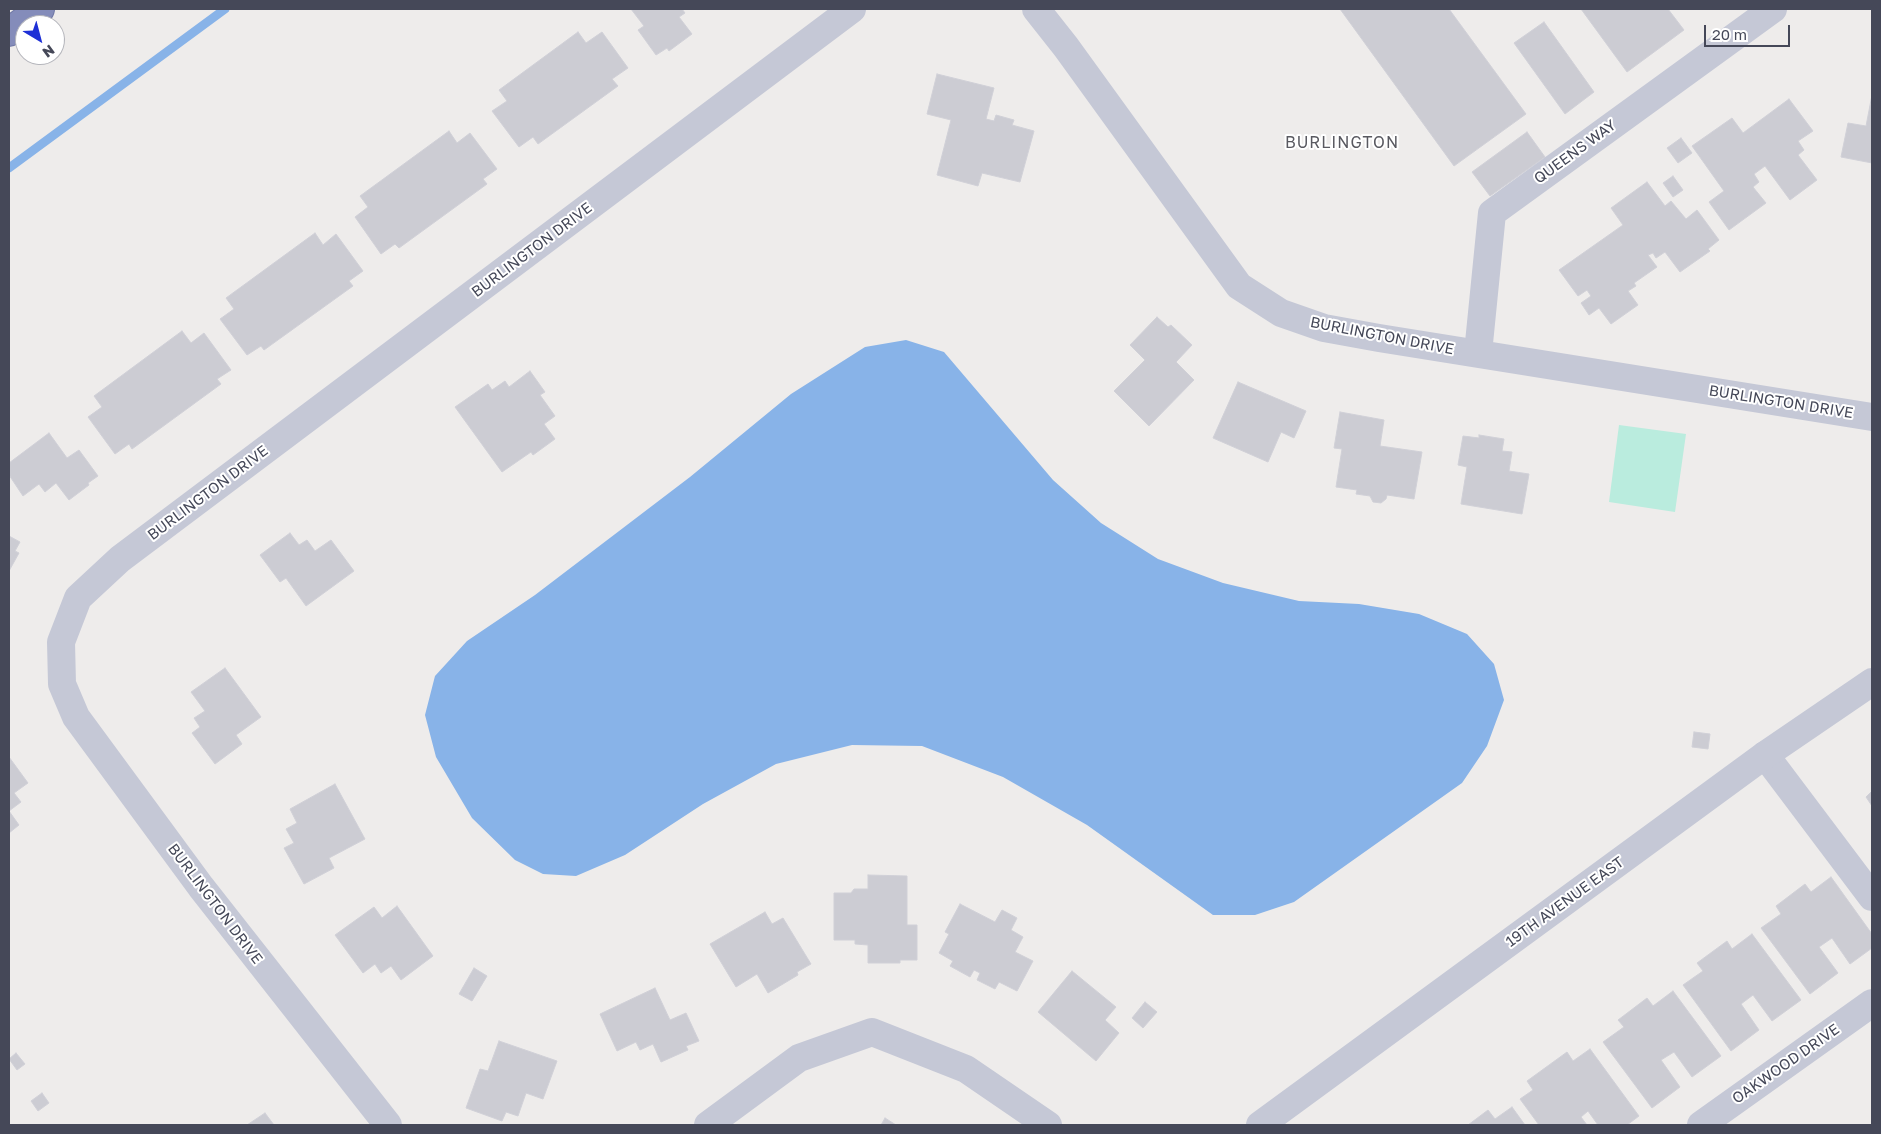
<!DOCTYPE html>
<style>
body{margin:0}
#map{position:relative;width:1881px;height:1134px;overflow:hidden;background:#eeeceb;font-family:"Golos Text",sans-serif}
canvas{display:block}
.frame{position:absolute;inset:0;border:10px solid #454858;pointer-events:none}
.north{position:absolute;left:15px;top:15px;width:50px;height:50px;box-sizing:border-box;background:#fff;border:1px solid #b5b6bc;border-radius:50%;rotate:143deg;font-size:14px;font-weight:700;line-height:20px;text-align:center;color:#454858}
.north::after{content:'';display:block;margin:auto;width:18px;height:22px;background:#1e30d6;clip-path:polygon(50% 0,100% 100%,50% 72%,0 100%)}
.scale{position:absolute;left:1704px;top:25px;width:86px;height:22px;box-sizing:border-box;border:2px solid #454858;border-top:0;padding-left:6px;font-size:15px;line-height:18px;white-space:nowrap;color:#454858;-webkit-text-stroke:4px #fff;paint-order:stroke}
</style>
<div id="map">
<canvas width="1881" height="1134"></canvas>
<div class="frame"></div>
<div class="north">N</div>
<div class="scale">20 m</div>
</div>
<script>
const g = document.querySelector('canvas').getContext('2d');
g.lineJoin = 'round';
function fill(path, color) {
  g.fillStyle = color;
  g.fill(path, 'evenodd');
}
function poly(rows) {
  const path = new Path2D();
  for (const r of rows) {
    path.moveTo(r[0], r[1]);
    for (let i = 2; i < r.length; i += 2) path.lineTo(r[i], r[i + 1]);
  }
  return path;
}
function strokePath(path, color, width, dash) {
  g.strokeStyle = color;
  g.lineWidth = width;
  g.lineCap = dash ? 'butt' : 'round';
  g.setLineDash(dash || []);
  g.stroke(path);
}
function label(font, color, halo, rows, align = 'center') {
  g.font = font + ' "Golos Text",sans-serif';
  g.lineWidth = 4;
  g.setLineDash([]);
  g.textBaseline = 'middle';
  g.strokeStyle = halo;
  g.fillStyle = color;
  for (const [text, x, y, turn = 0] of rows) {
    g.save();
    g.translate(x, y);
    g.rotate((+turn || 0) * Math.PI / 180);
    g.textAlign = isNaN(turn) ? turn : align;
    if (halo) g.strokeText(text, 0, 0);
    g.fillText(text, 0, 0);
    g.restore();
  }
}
fill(poly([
 [1619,425,1686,434,1675,512,1609,502]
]), '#baecde');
fill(poly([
 [906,340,944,352,1053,480,1101,523,1158,559,1223,583,1299,601,1359,604,1419,614,1467,634,1494,664,1504,700,1487,746,1462,783,1294,902,1255,915,1213,915,1087,825,1003,777,922,746,852,745,776,764,703,804,625,855,576,876,543,874,515,860,472,818,436,757,425,715,435,676,467,641,535,595,690,477,791,394,865,347]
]), '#88b3e8');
strokePath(poly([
 [9,168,225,9]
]), '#88b3e8', 9);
const building = poly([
 [631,9,682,9,685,13,679,17,692,34,669,51,667,48,656,55,638,30,644,26,631,9],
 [1340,9,1449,9,1526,114,1454,166,1340,9],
 [1581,9,1668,9,1684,30,1627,72,1581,9],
 [1544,22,1594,92,1565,114,1514,43,1544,22],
 [578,32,586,43,602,32,628,68,612,79,618,86,538,144,533,137,519,147,492,111,507,101,499,90,578,32],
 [937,74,994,88,986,119,994,121,996,115,1014,120,1012,125,1034,131,1020,182,982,173,978,186,937,175,951,120,927,114,937,74],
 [1872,95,1872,163,1841,157,1848,123,1866,126,1872,95],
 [1789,99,1813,131,1798,141,1804,150,1798,155,1817,180,1790,200,1765,166,1754,174,1759,182,1753,187,1766,203,1729,230,1709,202,1724,191,1692,146,1732,118,1743,133,1789,99],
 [449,131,457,143,470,133,497,169,483,179,487,184,399,248,395,244,381,254,355,217,368,207,360,196,449,131],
 [1527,132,1545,157,1490,196,1472,172,1527,132],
 [1681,138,1692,153,1678,163,1667,148,1681,138],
 [1673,176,1683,190,1673,197,1663,183,1673,176],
 [1647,182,1665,206,1671,201,1686,219,1697,210,1719,240,1708,249,1710,251,1680,272,1665,252,1656,258,1653,253,1648,255,1657,267,1634,283,1636,286,1628,291,1638,305,1611,324,1599,308,1589,315,1581,303,1591,296,1587,290,1578,296,1559,270,1623,225,1611,208,1647,182],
 [315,233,323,245,336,234,363,271,349,281,353,286,264,350,261,346,247,355,220,319,234,309,226,298,315,233],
 [1157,317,1168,327,1171,325,1192,345,1176,362,1194,380,1149,426,1114,391,1145,360,1130,345,1157,317],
 [182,331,191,343,204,333,231,370,217,379,221,384,132,449,129,444,115,454,88,417,102,407,94,396,182,331],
 [530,371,545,392,540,395,555,416,544,424,555,439,533,455,531,452,502,472,455,407,488,384,492,390,505,381,509,387,530,371],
 [1238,382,1306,411,1294,438,1281,432,1268,462,1213,438,1238,382],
 [1340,412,1384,420,1380,446,1422,452,1414,499,1387,495,1386,499,1381,503,1373,502,1370,496,1356,494,1357,490,1336,487,1342,449,1334,448,1340,412],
 [49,433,67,458,79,450,98,476,88,483,89,485,69,500,56,483,45,492,39,484,23,496,9,475,9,463,49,433],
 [1479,435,1504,439,1502,451,1512,452,1509,471,1529,474,1522,514,1461,504,1467,467,1458,465,1463,436,1479,438,1479,435],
 [290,533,299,545,307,540,315,551,331,540,354,571,306,606,286,578,280,582,260,555,290,533],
 [9,536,20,542,15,551,19,553,9,571,9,536],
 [225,668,261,717,236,735,242,744,215,764,192,733,200,727,194,718,205,711,191,692,225,668],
 [1694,732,1710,734,1708,749,1692,747,1694,732],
 [9,757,28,783,14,793,21,802,9,811,19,825,9,833,9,757],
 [335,784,365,839,329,858,334,868,304,884,284,848,294,843,286,829,297,823,290,809,335,784],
 [1872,791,1872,806,1866,797,1872,791],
 [868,875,907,876,907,925,917,925,917,960,900,960,900,963,868,963,868,945,855,944,855,940,834,940,834,893,851,893,854,889,868,889,868,875],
 [1831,877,1872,934,1872,948,1850,964,1832,938,1819,947,1838,973,1810,994,1761,928,1781,914,1776,906,1805,884,1811,892,1831,877],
 [960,904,995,922,1002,910,1017,918,1011,930,1023,937,1015,952,1033,961,1017,991,999,982,995,989,977,980,980,973,974,970,970,977,950,966,953,961,939,953,949,934,945,932,960,904],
 [397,906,433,956,401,980,391,966,381,973,375,964,363,973,335,935,374,907,382,918,397,906],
 [765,912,772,924,783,918,811,964,797,972,798,975,768,993,757,974,736,987,710,944,765,912],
 [1752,934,1801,1000,1772,1021,1753,995,1741,1004,1759,1030,1731,1051,1683,985,1703,971,1697,963,1727,941,1732,949,1752,934],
 [474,968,487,976,472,1001,459,994,474,968],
 [1072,971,1116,1007,1105,1020,1119,1033,1096,1061,1038,1012,1072,971],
 [655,988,670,1020,686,1013,699,1041,686,1046,688,1050,661,1062,653,1044,640,1050,636,1042,617,1051,600,1014,655,988],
 [1673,991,1721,1056,1692,1077,1674,1052,1661,1060,1680,1087,1652,1108,1603,1042,1624,1027,1618,1020,1647,998,1653,1006,1673,991],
 [1145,1002,1157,1012,1143,1028,1132,1018,1145,1002],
 [499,1041,557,1061,543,1099,526,1093,518,1116,506,1112,502,1121,466,1108,480,1069,488,1071,499,1041],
 [1590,1049,1639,1116,1627,1125,1598,1125,1588,1111,1581,1117,1587,1125,1539,1125,1520,1099,1533,1090,1527,1081,1567,1052,1573,1061,1590,1049],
 [16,1053,25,1064,17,1070,9,1059,16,1053],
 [42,1093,49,1103,38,1111,31,1101,42,1093],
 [1512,1107,1525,1125,1468,1125,1488,1110,1495,1119,1512,1107],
 [265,1113,274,1125,247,1125,265,1113],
 [885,1118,896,1125,881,1125,885,1118]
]);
fill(building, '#ccccd3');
strokePath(building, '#d0d0d7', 1);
const motorway = poly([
 [9,32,40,9]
]);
strokePath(motorway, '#6f77a5', 30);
strokePath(poly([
 [1036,9,1066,47,1239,286,1281,313,1324,328,1379,338,1872,417],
 [1478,353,1492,213,1773,9],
 [1765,755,1872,897],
 [388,1125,201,887,76,717,62,684,61,642,78,598,120,559,852,9],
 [708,1125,799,1058,872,1032,966,1069,1048,1125],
 [1701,1125,1872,1003]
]), '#c5c8d6', 28);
strokePath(poly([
 [1260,1125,1765,755,1872,682]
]), '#c5c8d6', 28);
strokePath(motorway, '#848cba', 28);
label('15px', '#454858', '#fff', [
 ["QUEENS WAY",1575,152,-36],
 ["BURLINGTON DRIVE",532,250,-37],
 ["BURLINGTON DRIVE",1382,336,11],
 ["BURLINGTON DRIVE",1781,402,9],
 ["BURLINGTON DRIVE",208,493,-37],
 ["19TH AVENUE EAST",1565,902,-36],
 ["BURLINGTON DRIVE",215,904,53],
 ["OAKWOOD DRIVE",1786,1064,-35]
]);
g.letterSpacing = '1px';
label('16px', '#595960', '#fff', [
 ["BURLINGTON",1342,143]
]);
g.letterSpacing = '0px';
</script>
